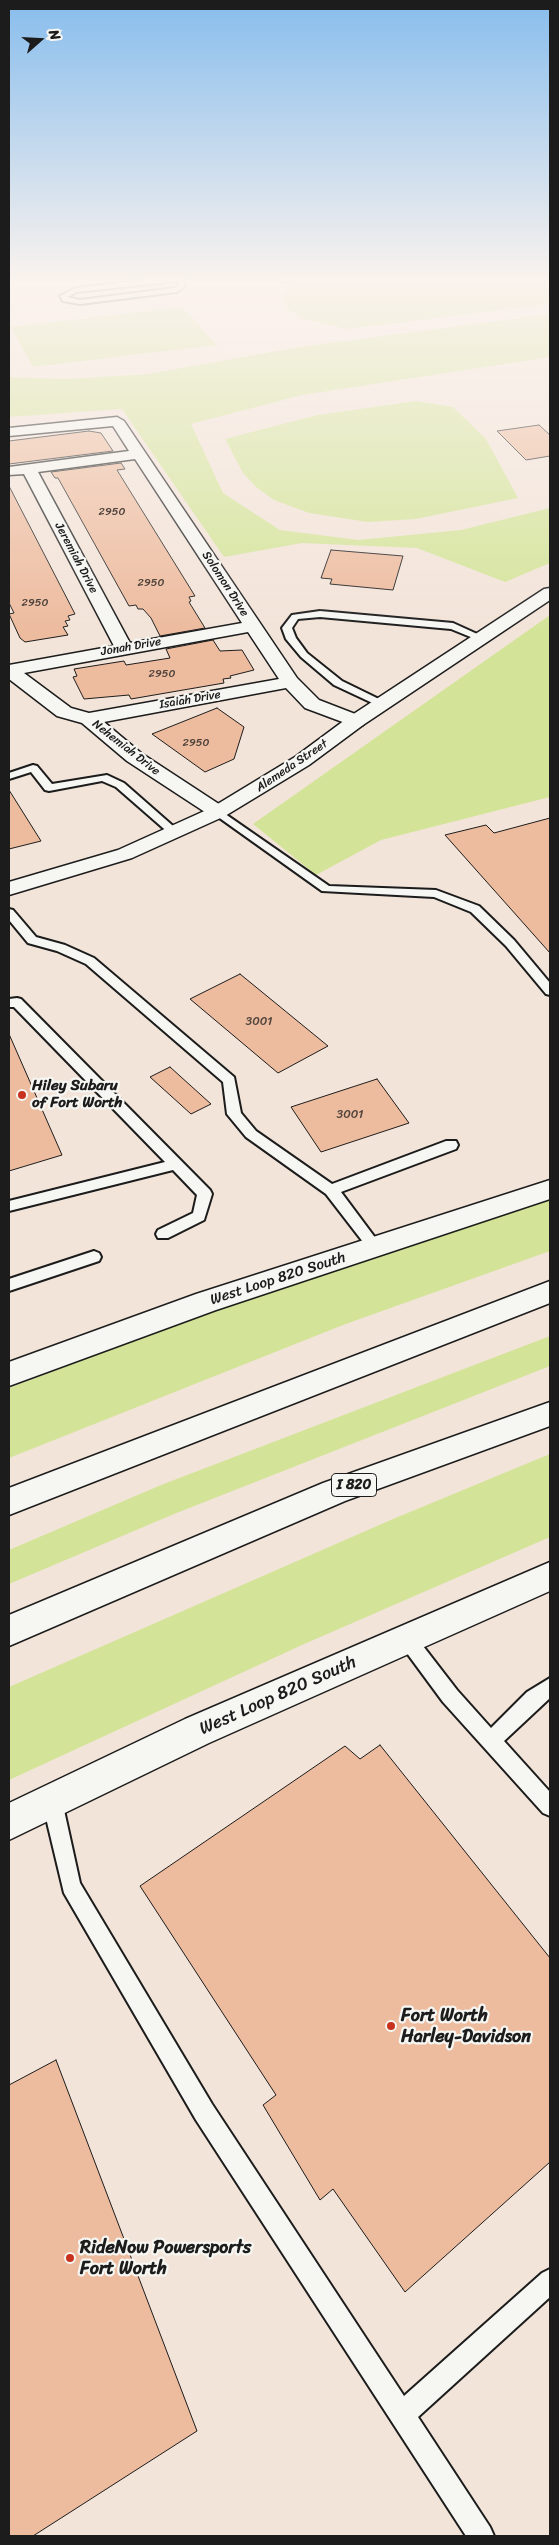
<!DOCTYPE html>
<style>
body{margin:0}
#map{position:relative;width:559px;height:2545px;overflow:hidden;background:#f3e4d9;font-family:Sriracha,sans-serif}
canvas{display:block}
.frame{position:absolute;inset:0;border:10px solid #1c1c1c;pointer-events:none}
.north{position:absolute;left:15px;top:15px;width:50px;height:50px;-webkit-text-stroke:4px #f6f6f2;paint-order:stroke;rotate:71deg;font-size:14px;font-weight:700;line-height:20px;text-align:center;color:#1c1c1c}
.north::after{content:'';display:block;margin:auto;width:18px;height:22px;background:#1c1c1c;clip-path:polygon(50% 0,100% 100%,50% 72%,0 100%)}
</style>
<div id="map">
<canvas width="559" height="2545"></canvas>
<div class="frame"></div>
<div class="north">N</div>
</div>
<script>
const g = document.querySelector('canvas').getContext('2d');
g.lineJoin = 'round';
function fill(path, color) {
  g.fillStyle = color;
  g.fill(path, 'evenodd');
}
function poly(rows) {
  const path = new Path2D();
  for (const r of rows) {
    path.moveTo(r[0], r[1]);
    for (let i = 2; i < r.length; i += 2) path.lineTo(r[i], r[i + 1]);
  }
  return path;
}
function strokePath(path, color, width, dash) {
  g.strokeStyle = color;
  g.lineWidth = width;
  g.lineCap = dash ? 'butt' : 'round';
  g.setLineDash(dash || []);
  g.stroke(path);
}
function label(font, color, halo, rows, align = 'center') {
  g.font = font + ' Sriracha,sans-serif';
  g.lineWidth = 4.5;
  g.setLineDash([]);
  g.textBaseline = 'middle';
  g.strokeStyle = halo;
  g.fillStyle = color;
  for (const [text, x, y, turn = 0] of rows) {
    g.save();
    g.translate(x, y);
    g.rotate((+turn || 0) * Math.PI / 180);
    g.textAlign = isNaN(turn) ? turn : align;
    if (halo) g.strokeText(text, 0, 0);
    g.fillText(text, 0, 0);
    g.restore();
  }
}
fill(poly([
 [302,277,550,277,550,304,347,329,301,318,286,308,282,293,292,284,284,284,277,280],
 [182,307,217,345,33,367,11,327],
 [550,314,550,357,302,395,191,424,223,493,280,530,358,540,461,530,550,508,550,563,505,582,417,548,302,543,224,557,122,409,9,417,9,377,66,379,148,374,300,347],
 [416,401,453,407,486,439,518,498,416,519,368,522,309,513,274,500,256,487,243,473,225,439,317,415],
 [550,615,550,797,381,840,316,875,253,824],
 [550,1198,550,1251,343,1325,9,1458,9,1388,229,1304],
 [550,1336,550,1366,174,1514,9,1584,9,1550,161,1485],
 [550,1454,550,1537,302,1645,9,1780,9,1687,393,1519]
]), '#d3e498');
const building = poly([
 [539,425,550,435,550,456,526,460,497,431,539,425],
 [89,431,101,433,113,451,9,464,9,441,89,431],
 [121,463,125,469,117,470,195,596,189,597,191,601,189,602,205,628,160,636,151,618,143,609,138,609,136,605,129,606,58,478,55,478,51,472,121,463],
 [9,486,75,614,68,616,70,620,65,621,68,626,63,627,68,635,25,642,20,638,9,614,14,613,9,603,9,486],
 [331,550,403,556,393,590,330,584,332,579,321,578,331,550],
 [213,640,220,651,242,650,254,670,230,676,231,678,223,679,224,683,131,699,129,695,84,699,73,677,77,676,74,669,124,661,126,665,170,658,166,649,213,640],
 [217,708,244,727,234,759,205,772,152,734,217,708],
 [9,790,41,841,9,849,9,790],
 [550,818,550,953,445,835,486,825,494,833,550,818],
 [240,974,328,1046,278,1073,190,999,240,974],
 [9,1034,62,1155,9,1171,9,1034],
 [170,1067,211,1104,191,1114,150,1077,170,1067],
 [377,1079,409,1123,321,1152,291,1107,377,1079],
 [380,1745,550,1958,550,2162,405,2292,333,2189,320,2200,263,2105,276,2095,140,1886,345,1746,360,1759,380,1745],
 [56,2060,197,2431,33,2536,9,2536,9,2085,56,2060]
]);
fill(building, '#edbb9e');
strokePath(building, '#1c1c1c', 1);
const service = poly([
 [171,277,196,277,184,280,185,286,177,292,80,304,63,301,60,296,76,288,171,277],
 [178,281,179,285,175,288,80,300,67,297,77,292,178,281],
 [320,611,453,623,486,638,478,640,451,629,320,617,298,619,292,628,296,638,307,653,342,681,385,702,385,706,381,707,334,685,301,657,286,639,282,628,292,615,320,611],
 [33,765,37,766,52,784,107,775,124,783,181,833,179,835,171,835,116,787,102,781,49,791,45,790,31,772,9,779,9,773,33,765],
 [218,809,329,886,436,890,479,906,514,940,550,983,550,995,546,994,506,946,471,912,434,897,322,891,214,814,212,812,218,809],
 [9,909,13,910,36,937,65,945,94,958,234,1077,241,1113,256,1131,332,1184,446,1141,456,1141,458,1145,456,1149,341,1192,382,1247,380,1251,370,1251,326,1194,246,1137,227,1114,223,1082,86,964,57,951,28,943,9,920,9,909],
 [17,998,21,999,210,1190,212,1194,204,1220,168,1238,158,1238,156,1234,158,1230,193,1213,197,1195,173,1170,9,1211,9,1201,165,1162,14,1007,9,1007,9,999,17,998],
 [94,1251,99,1253,101,1257,99,1261,9,1291,9,1279,94,1251],
 [407,1631,413,1633,457,1690,491,1728,527,1692,550,1678,550,1698,504,1741,550,1792,550,1816,543,1813,443,1702,401,1645,398,1639,401,1633,407,1631],
 [52,1791,59,1794,62,1801,80,1883,212,2104,404,2396,542,2273,550,2269,550,2297,418,2417,490,2527,494,2536,466,2536,196,2120,64,1893,42,1801,45,1794,52,1791]
]);
const minor = poly([
 [117,417,124,421,297,678,319,700,363,717,365,721,363,725,356,727,305,708,286,688,104,722,141,753,225,808,228,812,225,816,218,818,211,816,127,761,82,723,57,716,9,679,9,665,114,646,24,474,9,475,9,467,129,451,113,426,9,436,9,428,117,417],
 [135,459,242,623,130,643,38,472,135,459],
 [248,632,279,679,89,713,71,708,24,673,248,632]
]);
const tertiary = poly([
 [550,588,550,600,363,725,309,765,225,816,132,858,9,895,9,882,118,850,211,808,295,757,349,717,544,589,550,588]
]);
const secondary = poly([
 [550,1180,550,1199,216,1310,9,1386,9,1362,196,1294,550,1180],
 [550,1562,550,1591,209,1743,9,1840,9,1803,185,1719,550,1562]
]);
const motorway = poly([
 [550,1281,550,1303,9,1515,9,1488,550,1281],
 [550,1402,550,1426,345,1501,9,1646,9,1615,323,1483,550,1402]
]);
strokePath(service, '#1c1c1c', 4);
strokePath(minor, '#1c1c1c', 3);
strokePath(tertiary, '#1c1c1c', 3);
strokePath(secondary, '#1c1c1c', 3);
strokePath(motorway, '#1c1c1c', 3);
fill(service, '#f6f6f2');
fill(minor, '#f6f6f2');
fill(tertiary, '#f6f6f2');
fill(secondary, '#f6f6f2');
fill(motorway, '#f6f6f2');
const sky = g.createLinearGradient(0, 0, 0, 634);
sky.addColorStop(0, '#88bded');
sky.addColorStop(0.44, '#faf3ee');
sky.addColorStop(1, '#faf3ee00');
g.fillStyle = sky;
g.fillRect(0, 0, 559, 634);
for (const [x, y, r, color] of [
 [22,1095,5,"#c8321e"],
 [391,2026,5,"#c8321e"],
 [70,2258,5,"#c8321e"]
]) {
  const dot = new Path2D();
  dot.arc(x, y, r, 0, 2 * Math.PI);
  g.fillStyle = color;
  g.fill(dot);
  strokePath(dot, '#f6f6f2', 2);
}
label('11px', '#50443c', null, [
 ["2950",112,512],
 ["2950",151,583],
 ["2950",35,603],
 ["2950",162,674],
 ["2950",196,743]
]);
label('12px', '#1c1c1c', '#f6f6f2', [
 ["Jeremiah Drive",76,558,62],
 ["Solomon Drive",225,584,57],
 ["Jonah Drive",131,647,-10],
 ["Isaiah Drive",190,700,-10],
 ["Nehemiah Drive",126,748,38],
 ["Alemeda Street",292,766,-34]
]);
label('12px', '#50443c', null, [
 ["3001",259,1022],
 ["3001",350,1115]
]);
for (const [x, y, w] of [
 [354,1485,45]
]) {
  const box = new Path2D();
  box.roundRect(x - w / 2, y - 11.5, w, 23, 4);
  g.fillStyle = '#f6f6f2';
  g.fill(box);
  strokePath(box, '#1c1c1c', 1);
}
label('bold 14px', '#1c1c1c', null, [
 ["I 820",354,1485]
]);
label('bold 15px', '#1c1c1c', '#f6f6f2', [
 ["Hiley Subaru",32,1086],
 ["of Fort Worth",32,1103]
], 'left');
label('15px', '#1c1c1c', '#f6f6f2', [
 ["West Loop 820 South",278,1279,-18]
]);
label('18px', '#1c1c1c', '#f6f6f2', [
 ["West Loop 820 South",278,1696,-24]
]);
label('bold 18px', '#1c1c1c', '#f6f6f2', [
 ["Fort Worth",401,2016],
 ["Harley-Davidson",401,2037],
 ["RideNow Powersports",80,2248],
 ["Fort Worth",80,2269]
], 'left');
</script>
